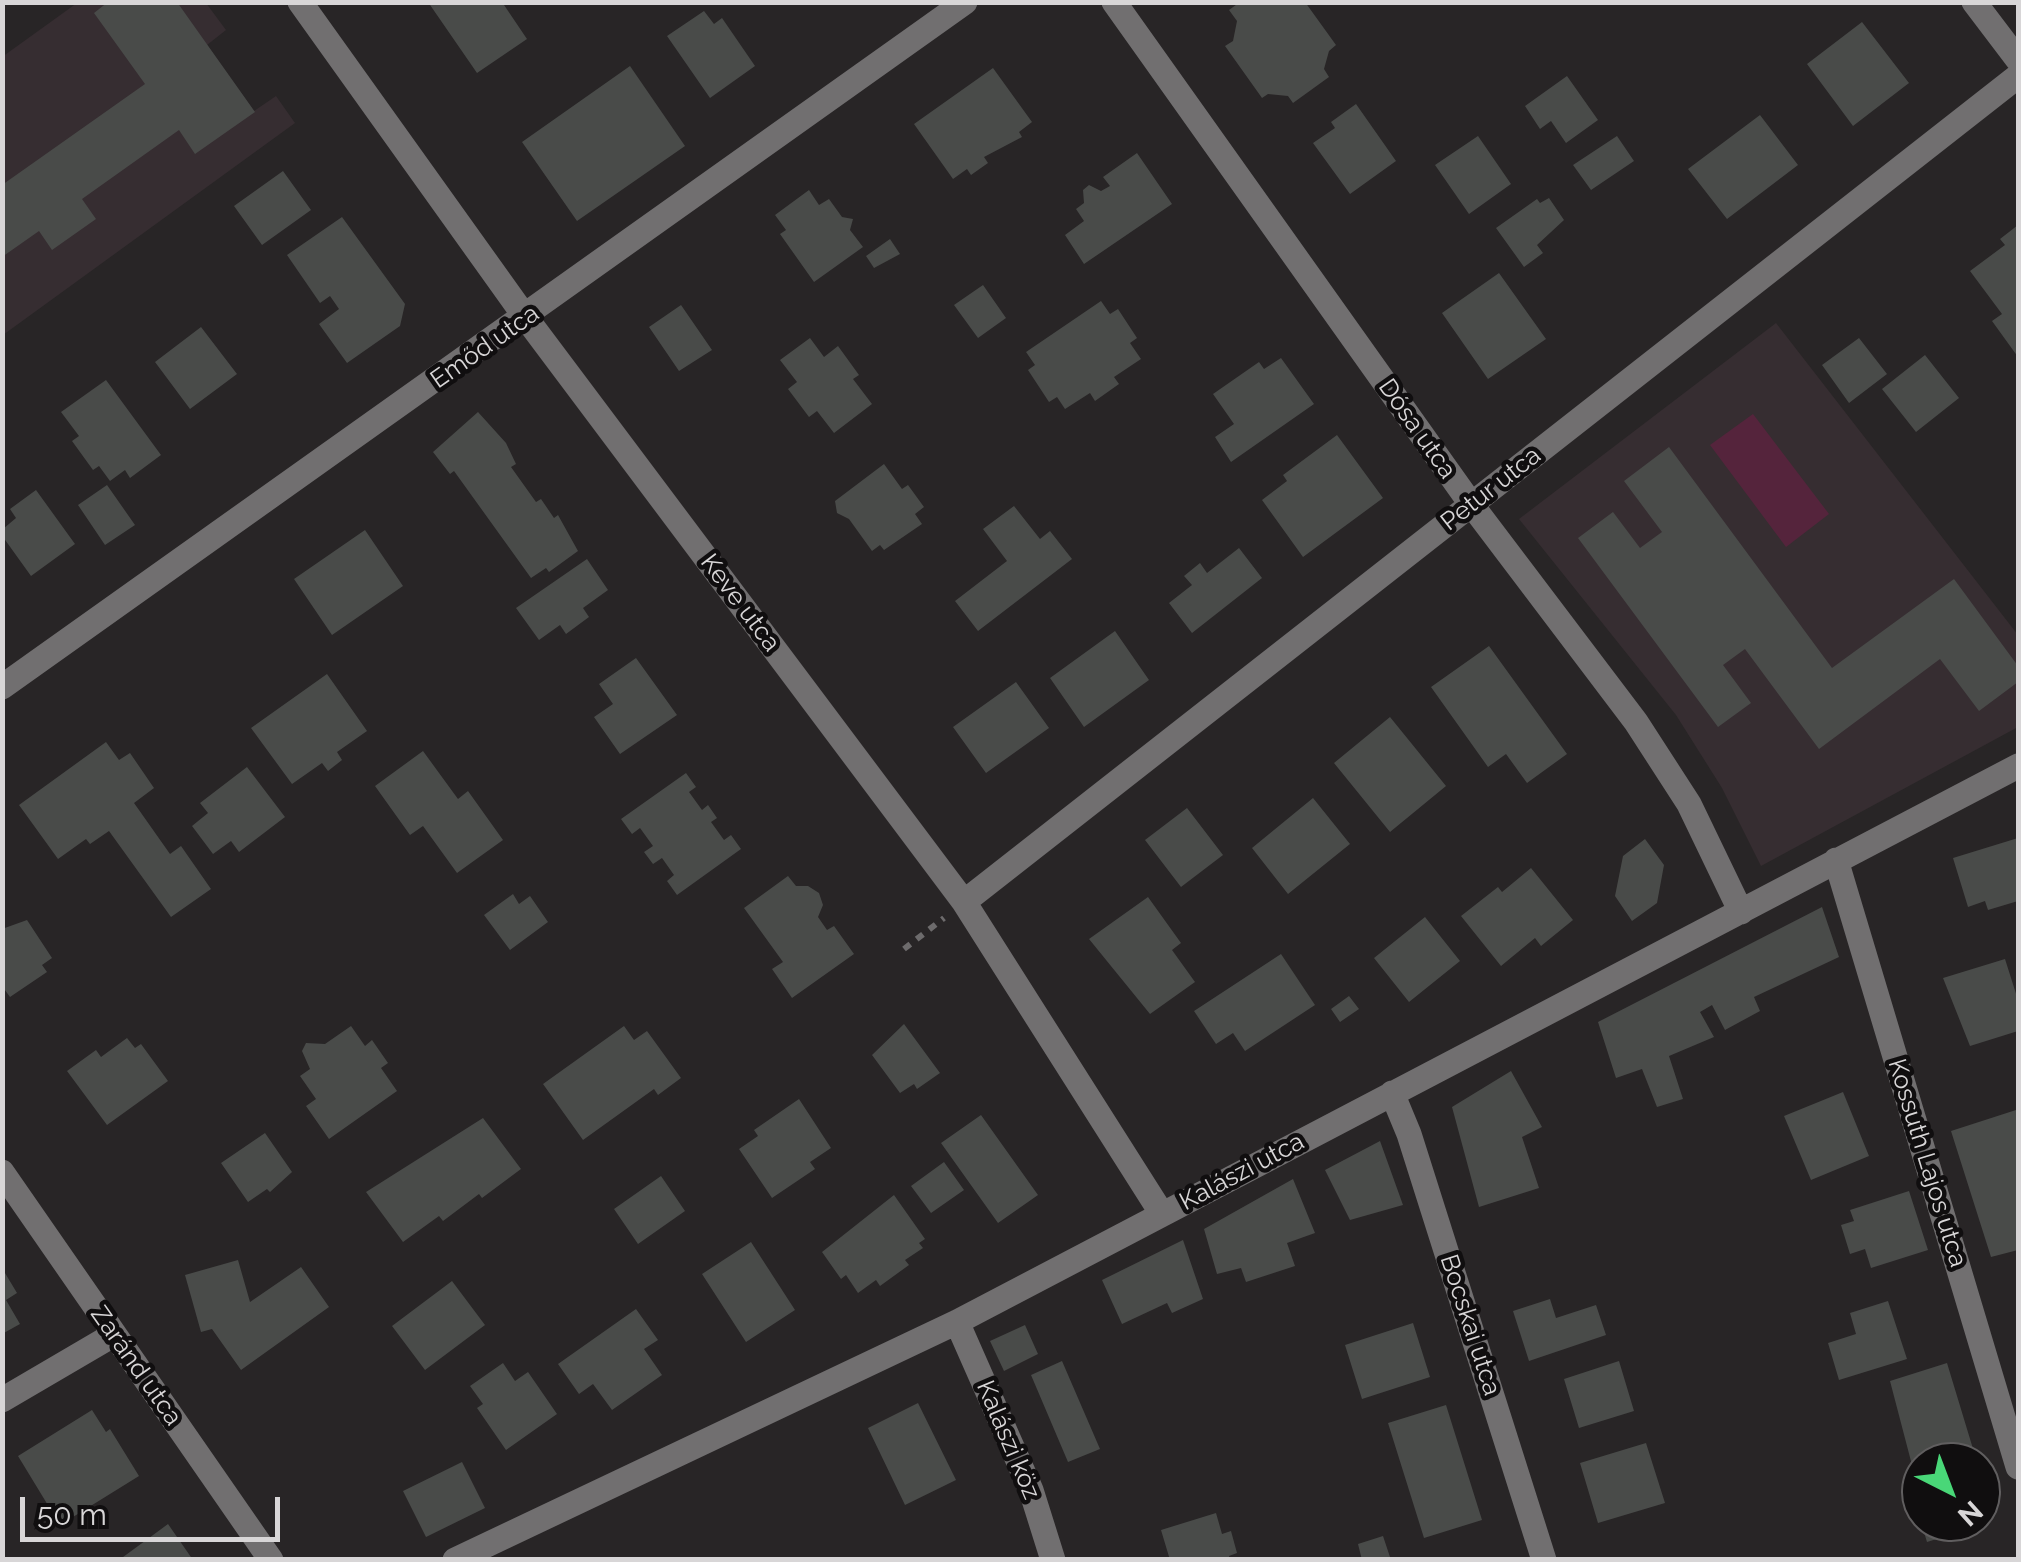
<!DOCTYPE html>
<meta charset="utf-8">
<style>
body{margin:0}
#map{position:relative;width:2021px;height:1562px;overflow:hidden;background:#282526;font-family:Raleway,sans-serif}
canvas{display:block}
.frame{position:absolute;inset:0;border:5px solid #d8d6d7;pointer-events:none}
.north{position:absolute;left:1901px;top:1442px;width:100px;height:100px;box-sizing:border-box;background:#100e0f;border:2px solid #605e5f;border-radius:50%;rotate:138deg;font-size:28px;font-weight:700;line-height:40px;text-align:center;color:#d8d6d7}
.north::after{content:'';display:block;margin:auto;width:35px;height:45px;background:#49d778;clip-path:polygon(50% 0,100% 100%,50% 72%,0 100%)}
.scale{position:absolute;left:20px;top:1497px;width:260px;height:45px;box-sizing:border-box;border:5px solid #d8d6d7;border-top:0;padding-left:12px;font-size:30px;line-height:35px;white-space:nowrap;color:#d8d6d7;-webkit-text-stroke:8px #100e0f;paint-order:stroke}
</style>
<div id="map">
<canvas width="2021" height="1562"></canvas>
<div class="frame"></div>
<div class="north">N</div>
<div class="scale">50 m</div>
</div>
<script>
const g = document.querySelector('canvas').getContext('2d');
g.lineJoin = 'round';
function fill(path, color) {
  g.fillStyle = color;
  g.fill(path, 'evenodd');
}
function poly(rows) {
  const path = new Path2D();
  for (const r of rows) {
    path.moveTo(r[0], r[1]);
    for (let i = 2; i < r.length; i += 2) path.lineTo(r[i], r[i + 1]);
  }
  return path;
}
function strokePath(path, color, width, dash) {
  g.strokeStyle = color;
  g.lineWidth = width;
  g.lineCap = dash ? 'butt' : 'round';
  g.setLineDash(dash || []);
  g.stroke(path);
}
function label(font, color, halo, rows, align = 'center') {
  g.font = font + ' Raleway,sans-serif';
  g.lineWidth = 9;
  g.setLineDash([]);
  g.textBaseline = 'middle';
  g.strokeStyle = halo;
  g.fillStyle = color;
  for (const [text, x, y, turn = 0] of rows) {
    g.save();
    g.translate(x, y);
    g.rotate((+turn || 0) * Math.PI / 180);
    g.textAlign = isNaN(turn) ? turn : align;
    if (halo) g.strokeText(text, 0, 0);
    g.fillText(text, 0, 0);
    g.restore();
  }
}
fill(poly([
 [77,3,206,3,226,30,207,45,254,111,276,96,295,123,3,335,2,57],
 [1776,323,2018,635,2018,727,1761,866,1722,788,1676,715,1519,519]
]), '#362d31');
fill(poly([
 [1753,414,1829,514,1786,547,1710,445]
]), '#55243c');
fill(poly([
 [108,2,177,2,255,112,195,154,179,130,82,199,96,219,52,250,39,231,2,257,2,185,145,84,94,13],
 [428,2,502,2,527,39,477,73],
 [1240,2,1305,2,1336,45,1329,51,1324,69,1329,77,1293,103,1288,96,1268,94,1262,98,1225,46,1233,41,1237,21,1229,10],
 [704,11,714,24,722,18,755,66,710,98,667,36],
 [1862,22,1909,83,1853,126,1807,64],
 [630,66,685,146,577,221,522,142],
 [993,68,1032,122,1019,132,1022,137,984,157,988,163,971,175,967,169,953,179,914,124],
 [1567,76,1598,120,1566,143,1551,121,1540,129,1525,106],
 [1356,104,1396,161,1350,194,1313,143,1335,128,1331,122],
 [1760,115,1798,165,1727,219,1688,169],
 [1478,136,1511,184,1469,214,1435,165],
 [1617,136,1634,161,1591,190,1573,165],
 [1137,153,1172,204,1084,264,1065,235,1084,221,1076,209,1084,203,1083,190,1089,185,1101,191,1110,186,1103,177],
 [283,171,311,210,262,245,234,206],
 [809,190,819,205,829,199,842,217,853,219,850,230,863,247,814,282,780,234,786,230,775,215],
 [1549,198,1564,220,1537,245,1543,253,1524,267,1496,228,1537,199,1540,203],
 [342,217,405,304,400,326,347,363,319,324,339,309,330,296,320,303,287,255],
 [2018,225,2018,357,1992,321,2002,314,1970,271,2005,245,2000,239],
 [890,239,900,254,874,268,866,256],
 [1499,273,1546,339,1488,379,1442,313],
 [983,285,1006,318,978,338,954,305],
 [1101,301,1110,314,1118,309,1137,338,1130,343,1141,359,1114,377,1119,384,1095,401,1090,393,1065,409,1057,397,1049,402,1028,370,1035,365,1026,352],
 [681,305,712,350,679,371,649,327],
 [201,327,237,374,190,409,155,362],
 [810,338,824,357,838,346,859,375,853,379,872,404,834,433,817,411,809,417,788,389,797,382,780,360],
 [1859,338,1887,374,1849,403,1822,365],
 [1925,355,1959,398,1916,432,1882,389],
 [1281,358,1314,404,1231,462,1215,437,1234,424,1213,394,1259,362,1264,369],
 [106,380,161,455,130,478,125,470,110,481,99,466,93,470,72,441,79,436,61,412],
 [478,412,506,443,516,464,511,467,536,502,541,499,554,518,558,515,578,551,549,572,546,568,531,578,454,471,450,474,433,452],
 [1337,435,1383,498,1303,557,1262,500,1287,481,1283,475],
 [1669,447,1832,668,1954,579,2018,666,2018,682,1979,711,1940,659,1819,749,1745,649,1723,665,1751,703,1718,727,1578,538,1613,512,1640,548,1662,532,1624,481],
 [884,464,902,489,908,485,924,507,915,514,922,524,884,550,880,545,872,551,849,519,837,513,835,501],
 [107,485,135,525,105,545,78,505],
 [36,490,75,544,31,576,3,537,3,529,16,518,10,509],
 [1014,506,1040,539,1050,531,1072,559,978,631,955,601,1007,561,983,529],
 [365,530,403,586,332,635,294,579],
 [1239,548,1262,578,1192,633,1169,603,1192,585,1184,576,1200,563,1207,573],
 [587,559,608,590,583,608,589,617,566,634,560,625,539,640,516,608],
 [1115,631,1149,680,1084,727,1050,678],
 [1489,646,1567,754,1527,783,1506,754,1488,767,1431,687],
 [636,658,677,715,620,754,594,717,613,704,599,684],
 [327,674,367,731,337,752,342,760,328,771,322,763,292,784,251,728],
 [1016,682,1049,728,986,773,953,727],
 [1390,717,1446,786,1390,832,1334,763],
 [106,742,119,760,130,753,154,788,134,803,139,810,170,854,181,846,211,889,171,917,109,831,90,844,86,839,58,859,19,805],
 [423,751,458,799,468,791,503,840,457,873,423,826,410,835,375,786],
 [247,767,285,817,239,852,231,841,213,854,192,826,208,813,200,803],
 [686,773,696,787,689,792,702,810,708,805,717,818,711,822,724,840,731,835,741,849,677,895,667,881,674,875,662,858,653,864,644,852,653,846,640,828,632,834,621,819],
 [1313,798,1350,844,1288,894,1252,848],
 [1187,808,1223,855,1181,887,1145,840],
 [2018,838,2018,901,1988,910,1985,901,1968,907,1953,858],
 [1645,839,1664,865,1657,903,1632,921,1615,896,1623,856],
 [1531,868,1573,920,1541,946,1535,938,1501,966,1461,916,1498,887,1502,892],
 [788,876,796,886,808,886,819,893,823,905,818,917,827,930,834,926,854,954,792,998,772,969,783,962,744,908],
 [513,894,519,904,530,896,548,922,510,950,484,915],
 [1148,897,1181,943,1172,950,1195,982,1150,1014,1089,939],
 [1822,907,1839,957,1754,997,1760,1011,1725,1030,1712,1005,1700,1012,1714,1037,1669,1056,1683,1099,1657,1107,1642,1069,1616,1078,1598,1022],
 [1425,917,1460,961,1409,1002,1374,958],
 [27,920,52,958,42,965,47,972,10,997,2,986,2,929],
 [1281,954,1315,1005,1245,1051,1233,1033,1216,1044,1194,1011],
 [2005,959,2018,1000,2018,1031,1970,1046,1943,978],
 [1349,996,1359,1009,1340,1022,1331,1009],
 [904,1024,940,1073,917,1089,914,1084,900,1093,872,1055],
 [351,1026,365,1046,372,1040,388,1063,381,1068,397,1091,329,1139,306,1106,316,1099,300,1076,310,1069,302,1051,306,1043,325,1044],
 [624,1026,634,1040,647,1031,681,1078,658,1095,654,1089,583,1140,543,1084],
 [127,1038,135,1048,141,1044,168,1081,107,1125,67,1071,96,1050,101,1057],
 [1511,1071,1542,1127,1522,1137,1539,1188,1479,1207,1452,1107],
 [1843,1092,1869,1156,1811,1180,1784,1116],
 [799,1099,831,1148,810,1162,815,1169,772,1198,739,1149,758,1136,754,1130],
 [2016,1110,2018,1250,1991,1257,1951,1131],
 [981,1115,1038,1195,998,1223,941,1143],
 [483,1118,521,1169,482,1198,479,1194,443,1221,439,1216,403,1242,366,1192],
 [265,1133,292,1172,270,1192,267,1189,248,1202,221,1163],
 [1380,1141,1403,1205,1350,1220,1325,1170],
 [944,1162,964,1190,931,1213,911,1186],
 [661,1176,685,1211,638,1244,614,1209],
 [1293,1179,1315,1233,1287,1243,1295,1266,1246,1282,1241,1268,1217,1274,1204,1229],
 [1909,1191,1928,1250,1871,1268,1865,1249,1850,1254,1841,1225,1854,1221,1850,1210],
 [894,1195,925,1239,919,1243,923,1248,905,1260,909,1265,880,1286,876,1280,858,1293,846,1275,841,1279,822,1252],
 [1183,1240,1203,1299,1172,1313,1167,1303,1122,1324,1102,1280],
 [751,1242,795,1310,746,1342,702,1274],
 [238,1260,250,1302,301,1267,329,1307,241,1370,212,1329,201,1332,185,1275],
 [2,1268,17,1293,6,1300,20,1324,2,1334],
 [452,1281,485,1325,425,1370,392,1326],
 [1550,1299,1556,1318,1596,1305,1606,1335,1529,1361,1513,1311],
 [1888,1301,1907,1359,1839,1380,1828,1343,1856,1334,1850,1313],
 [636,1309,658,1340,644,1349,662,1375,612,1410,593,1384,579,1394,558,1364],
 [1413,1323,1430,1377,1362,1399,1345,1345],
 [1025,1325,1038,1354,1004,1371,990,1341],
 [1062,1361,1100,1449,1068,1462,1031,1375],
 [1619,1361,1634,1411,1579,1428,1564,1379],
 [503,1363,515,1381,528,1372,557,1414,506,1450,477,1408,483,1404,470,1386],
 [1947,1363,1977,1462,1921,1462,1918,1488,1890,1381],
 [918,1403,956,1480,905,1505,868,1428],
 [1446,1405,1482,1520,1424,1538,1388,1423],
 [92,1410,106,1432,110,1429,139,1476,60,1525,18,1456],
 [1646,1443,1665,1503,1598,1523,1580,1463],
 [462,1462,485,1508,426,1537,403,1491],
 [1982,1493,1991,1522,1927,1542,1921,1522,1981,1522],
 [1216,1513,1222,1534,1231,1531,1237,1553,1229,1556,1230,1560,1170,1560,1161,1530],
 [168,1524,193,1560,119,1560],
 [1383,1536,1391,1560,1362,1560,1358,1544]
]), '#494b49');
strokePath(poly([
 [904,949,944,918]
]), '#6d6b6c', 6, [8, 8]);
strokePath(poly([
 [300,2,526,318,964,902,1162,1214],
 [1114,2,1471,504,1636,722,1689,804,1741,912],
 [1974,2,2018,60],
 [2,687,965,2],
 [1836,860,2018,1467],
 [964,902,2018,76],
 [1392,1093,1409,1134,1544,1560],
 [2,1172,271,1560],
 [957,1322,1031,1490,1053,1560],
 [2,1400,113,1335],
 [455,1560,957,1322,2018,766]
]), '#716f70', 25);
label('25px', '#d8d6d7', '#100e0f', [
 ["Emőd utca",485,347,-35],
 ["Dósa utca",1417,429,55],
 ["Petur utca",1491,489,-38],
 ["Keve utca",740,603,53],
 ["Kossuth Lajos utca",1927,1163,73],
 ["Kalászi utca",1242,1172,-28],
 ["Bocskai utca",1470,1325,72],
 ["Zaránd utca",136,1366,55],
 ["Kalászi köz",1008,1440,67]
]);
</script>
